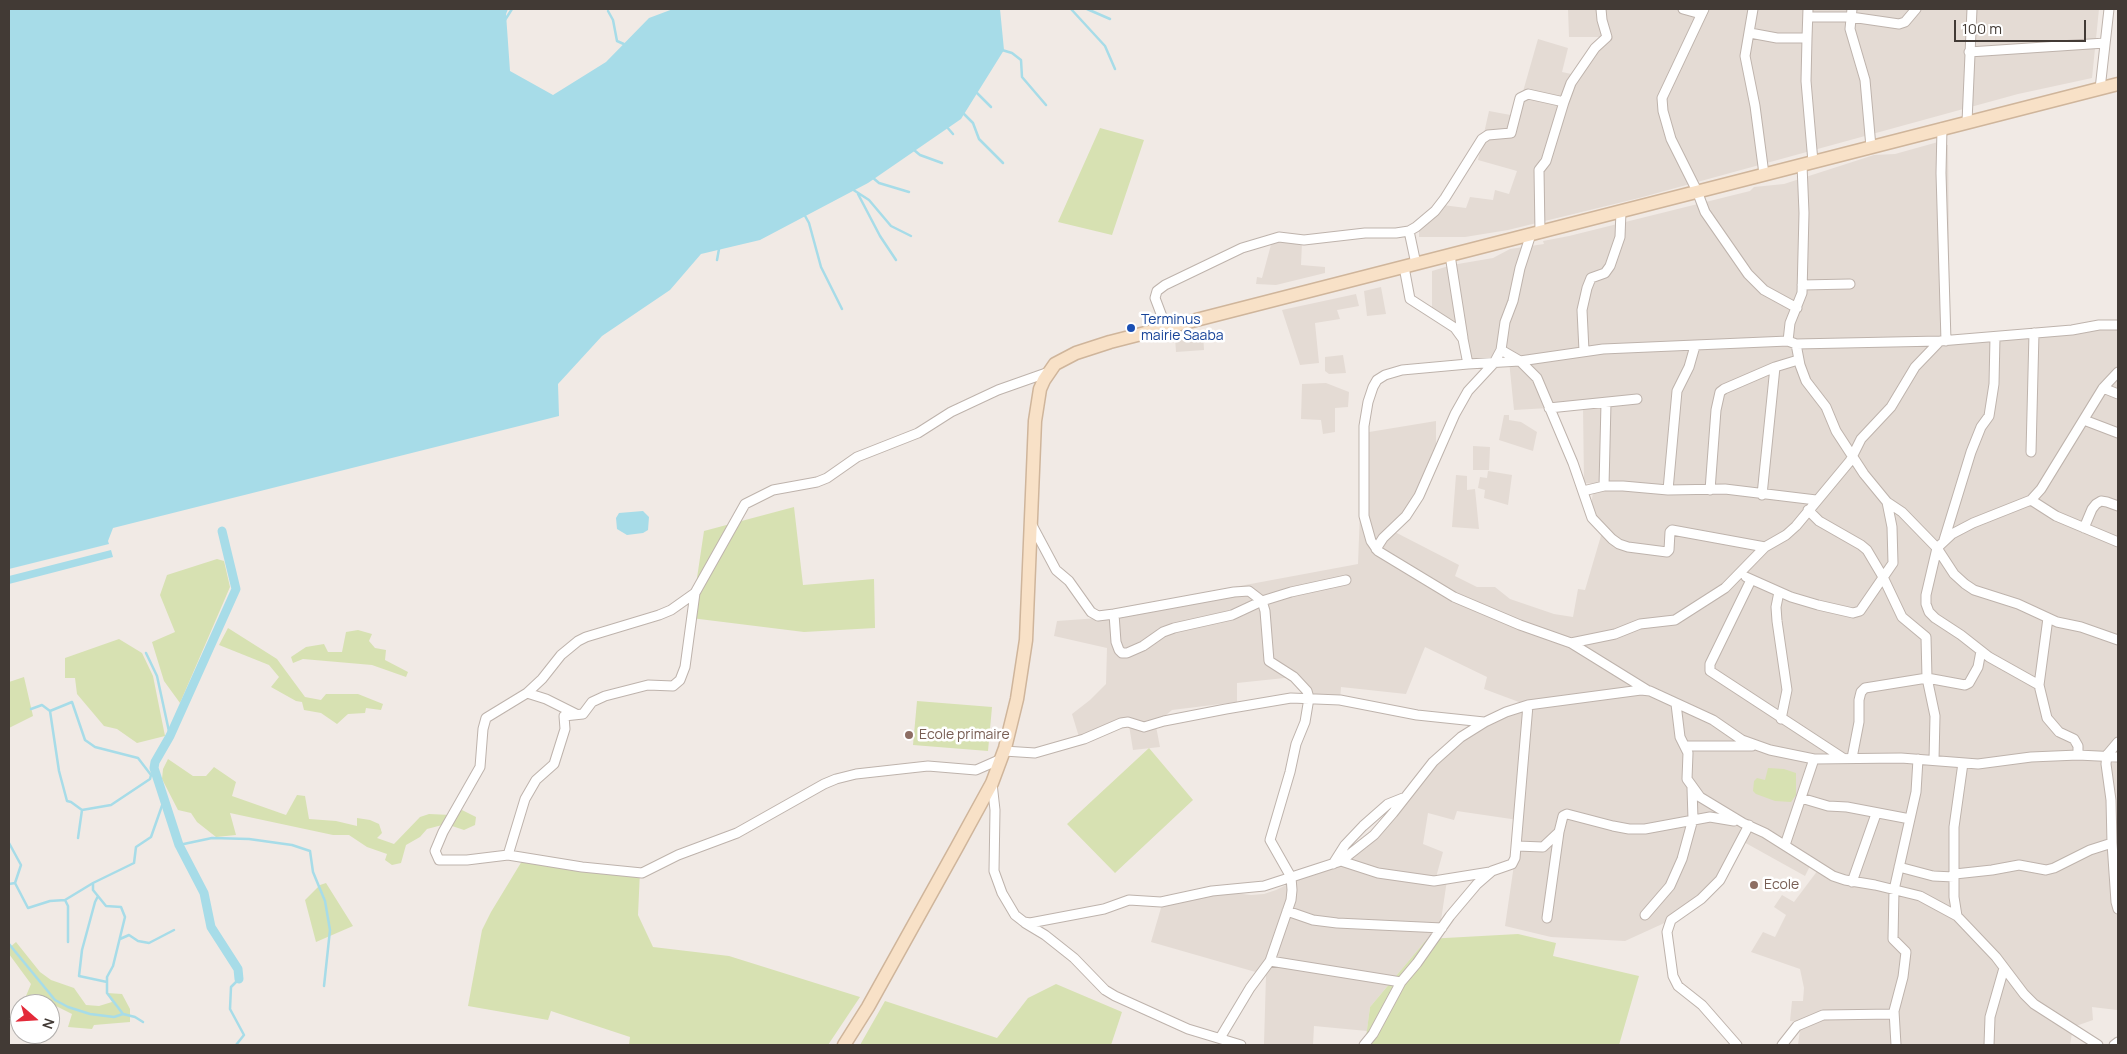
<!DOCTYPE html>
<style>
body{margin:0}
#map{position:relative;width:2127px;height:1054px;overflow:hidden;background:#f1eae5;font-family:Manrope,sans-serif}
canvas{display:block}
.frame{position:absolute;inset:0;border:10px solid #423a35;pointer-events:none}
.north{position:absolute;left:10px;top:994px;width:50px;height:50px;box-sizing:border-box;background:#fff;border:1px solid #b3b0ae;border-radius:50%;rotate:109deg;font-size:14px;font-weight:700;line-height:20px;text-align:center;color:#423a35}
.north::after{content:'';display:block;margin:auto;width:18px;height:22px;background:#e32a3a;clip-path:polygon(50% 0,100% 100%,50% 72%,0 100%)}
.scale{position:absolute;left:1954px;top:20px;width:132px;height:22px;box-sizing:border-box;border:2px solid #423a35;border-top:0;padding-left:6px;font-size:15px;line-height:18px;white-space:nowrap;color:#423a35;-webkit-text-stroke:4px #fff;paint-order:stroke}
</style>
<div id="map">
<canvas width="2127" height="1054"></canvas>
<div class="frame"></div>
<div class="north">N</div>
<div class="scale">100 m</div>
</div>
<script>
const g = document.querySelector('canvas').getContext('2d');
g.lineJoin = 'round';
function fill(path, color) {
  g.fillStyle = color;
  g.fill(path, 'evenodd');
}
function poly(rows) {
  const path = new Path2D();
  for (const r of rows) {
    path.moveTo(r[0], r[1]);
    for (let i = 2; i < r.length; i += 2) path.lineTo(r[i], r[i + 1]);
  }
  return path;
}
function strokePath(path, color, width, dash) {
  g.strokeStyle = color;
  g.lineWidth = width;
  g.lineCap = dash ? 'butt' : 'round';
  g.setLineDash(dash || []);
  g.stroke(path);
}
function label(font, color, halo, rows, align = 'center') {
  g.font = font + ' Manrope,sans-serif';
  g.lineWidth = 5;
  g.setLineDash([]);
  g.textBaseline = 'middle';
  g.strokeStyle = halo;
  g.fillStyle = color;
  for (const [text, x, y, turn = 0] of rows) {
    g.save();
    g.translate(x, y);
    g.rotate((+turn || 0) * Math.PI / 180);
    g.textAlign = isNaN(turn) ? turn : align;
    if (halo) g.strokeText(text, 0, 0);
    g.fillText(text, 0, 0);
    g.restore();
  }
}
fill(poly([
 [1568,9,2099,9,2092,78,2018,94,1639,198,1508,230,1465,237,1419,237,1419,219,1435,204,1466,208,1470,197,1493,200,1495,190,1509,194,1517,171,1478,160,1489,111,1516,116,1538,39,1568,48,1562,72,1576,75,1606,37,1569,37],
 [1938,142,1948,145,1950,340,2118,325,2117,1010,2092,1007,2093,1020,2073,1027,2070,1045,1798,1045,1801,1022,1790,1021,1792,1001,1803,1001,1804,988,1800,969,1751,952,1763,932,1775,937,1786,915,1774,907,1782,895,1794,902,1821,866,1813,860,1805,876,1742,841,1720,880,1671,920,1625,941,1551,937,1505,926,1515,858,1518,820,1457,811,1454,820,1428,813,1423,844,1443,852,1435,881,1447,880,1440,927,1427,939,1370,1007,1367,1031,1314,1026,1313,1045,1264,1044,1266,975,1151,942,1163,901,1219,891,1251,895,1264,894,1276,890,1300,878,1354,848,1372,832,1461,737,1527,705,1484,689,1487,677,1425,647,1406,694,1341,687,1340,700,1309,696,1294,677,1237,683,1237,702,1172,710,1160,720,1155,721,1160,747,1133,750,1128,719,1079,737,1072,714,1090,700,1106,684,1107,648,1054,636,1057,621,1099,618,1100,612,1358,564,1363,433,1436,421,1436,460,1419,496,1391,530,1459,565,1455,576,1477,587,1495,587,1510,599,1554,614,1573,617,1578,589,1585,590,1603,529,1591,507,1594,484,1584,483,1583,406,1514,410,1509,361,1471,362,1464,339,1432,312,1432,271,1452,265,1493,258,1510,249,1544,244,1543,241,1569,236,1750,191,1754,187,1784,184,1874,155,1895,154],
 [1272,241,1302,242,1301,265,1325,267,1325,273,1276,285,1256,284,1257,277,1262,278],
 [1381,287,1386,314,1367,316,1364,291],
 [1356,294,1359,306,1337,310,1340,319,1315,323,1319,363,1300,365,1282,310],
 [1184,333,1203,334,1204,350,1176,352,1175,337],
 [1343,355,1346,373,1329,374,1325,371,1325,357],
 [1326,383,1349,392,1348,407,1335,408,1335,432,1323,434,1321,420,1301,419,1302,384],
 [1504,415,1509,415,1509,420,1521,422,1537,432,1533,451,1499,440],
 [1473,446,1490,447,1489,470,1473,470],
 [1488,471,1512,475,1508,505,1484,498,1485,490,1478,488,1480,477,1487,478],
 [1456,475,1467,476,1467,490,1475,489,1479,529,1452,527]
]), '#e4dbd4');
fill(poly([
 [1100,128,1144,140,1112,235,1058,222],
 [794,507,803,585,874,579,875,628,804,632,691,618,704,531],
 [217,559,224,561,230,587,180,703,164,681,152,642,175,632,160,595,167,575],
 [228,628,277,659,305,697,321,700,326,694,358,694,383,704,381,710,366,708,365,713,348,714,337,724,321,713,304,710,302,702,296,701,271,687,279,677,269,665,219,645],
 [358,630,372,634,369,641,375,648,386,650,385,660,408,672,406,677,372,665,303,659,293,663,291,657,306,647,324,644,328,652,342,652,346,632],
 [119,639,142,653,153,676,165,736,137,743,117,729,104,726,77,694,75,678,65,678,65,658],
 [24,677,33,716,9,728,9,682],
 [917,701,992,707,988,751,913,745],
 [1149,748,1193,800,1115,873,1067,824],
 [168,759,193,776,206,776,214,767,236,782,232,796,286,815,297,795,305,796,309,819,336,821,357,826,357,818,370,820,379,824,382,833,377,838,394,844,420,817,429,814,451,815,462,810,476,817,475,825,464,830,446,824,427,829,420,837,406,845,401,863,392,865,385,860,387,854,367,847,349,835,333,835,230,813,236,835,216,837,197,822,191,813,178,810,162,779,163,769],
 [1768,768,1784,769,1796,773,1796,795,1791,802,1775,801,1756,794,1753,791,1754,781,1757,778,1765,780],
 [525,856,640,871,638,915,653,947,729,956,860,997,828,1045,629,1045,630,1037,551,1011,548,1020,468,1006,482,930,491,912],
 [326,883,353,926,316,942,305,900,320,885],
 [1518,934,1556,943,1553,956,1639,976,1619,1045,1365,1045,1370,1007,1427,939],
 [16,942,40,972,51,980,74,988,86,1005,99,1006,112,1002,107,993,122,994,130,1009,130,1022,94,1025,92,1029,68,1027,72,1014,52,1004,26,996,31,984,9,954,9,948],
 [1056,984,1122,1012,1111,1045,860,1045,885,1001,997,1038,1028,998]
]), '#d7e1b2');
fill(poly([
 [9,9,508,9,506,14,510,71,553,95,606,62,649,18,673,9,1000,9,1004,50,961,119,868,183,760,240,701,254,670,290,602,336,558,384,559,416,113,528,108,541,109,544,9,569],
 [643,511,649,517,648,530,643,533,627,535,617,529,616,518,619,513],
 [111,550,113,557,9,584,9,576]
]), '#a7dce8');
strokePath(poly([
 [1071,9,1105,46,1115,69],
 [1087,9,1110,19],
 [608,11,613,20,617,41,626,45],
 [505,20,512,9],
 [1002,50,1012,53,1021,60,1022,77,1046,105],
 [976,92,991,107],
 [962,112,973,123,979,139,1003,163],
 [946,126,953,134],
 [914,150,920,155,942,163],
 [872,177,879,183,909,192],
 [852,189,869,200,891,226,911,236],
 [858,194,880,236,896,260],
 [804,214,809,223,821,267,842,309],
 [717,260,719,249],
 [146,653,157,676,170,736],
 [31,709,42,705,50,711],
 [82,810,111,805,150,779,151,775],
 [78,838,82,810,71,802,67,801,59,771,50,711,72,702,85,740,95,747,138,758,151,775,157,775],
 [9,843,21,865,15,883,9,884],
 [179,845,212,838,249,839,292,845,310,851,313,872,325,901,330,930,324,986],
 [15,883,28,908,50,901,65,900],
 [98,896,95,902,82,950,79,976,107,982],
 [120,939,129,935,138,941,149,943,174,930],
 [68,942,68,906,65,900,93,883],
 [9,944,55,1000,68,1007,90,1014,114,1017,123,1014,135,1017,143,1022],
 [123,1014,107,993,107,977,113,966,125,917,121,907,106,906,93,890,93,883,134,863,136,847,151,837,164,800],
 [236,1045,244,1035,230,1009,231,987,239,979]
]), '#a7dce8', 2.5);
strokePath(poly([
 [222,531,236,589,170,736,155,762,154,768,179,845,204,893,211,927,238,969,239,979]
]), '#a7dce8', 9);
const street = poly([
 [1683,9,1701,14],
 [1704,9,1662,98,1663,111,1671,139,1697,191,1705,212,1748,274,1764,290,1797,308],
 [1753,9,1745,56,1755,106,1764,174],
 [1852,9,1850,29,1865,80,1871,147],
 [1808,17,1851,17,1899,24,1905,22,1916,9],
 [1750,33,1777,38,1807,38,1808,9],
 [1807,38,1806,81,1813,162],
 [1969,52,2105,43],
 [2100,89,2109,9],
 [1967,122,1972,9],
 [1942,128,1941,173,1946,341],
 [1409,231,1416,264],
 [1540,232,1539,170,1546,161,1564,102],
 [1450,255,1463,338],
 [1404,267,1410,299,1455,328,1463,339,1468,364,1520,361,1603,349,1788,341,1796,344,1940,341,2072,330,2099,325,2118,325],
 [1802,285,1850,284],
 [1166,327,1155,298,1157,291,1165,285,1242,248,1279,237,1304,240,1365,233,1396,233,1409,231,1416,227,1435,211,1445,198,1482,139,1488,135,1511,133,1520,98,1528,94,1564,102,1571,83,1595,48,1607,37,1602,20,1601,9],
 [1788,341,1790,323,1802,293,1804,213,1802,165],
 [1796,344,1800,365,1806,381,1826,407,1836,431,1864,474,1887,502,1902,512,1937,548,1954,574,1965,584,1974,590,2018,604,2057,622,2081,627,2118,640],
 [1501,350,1520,361,1537,378,1573,463,1592,518,1612,539,1619,544,1628,547,1667,552,1669,550,1670,532,1672,530,1765,547],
 [1584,351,1582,310,1587,288,1591,278,1605,273,1610,266,1620,237,1621,211],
 [1468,364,1402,370,1385,375,1377,380,1373,387,1368,402,1364,426,1364,516,1371,541,1378,551,1454,597,1520,625,1571,643,1615,634,1640,624,1675,620,1725,588,1765,547,1786,535,1796,526,1850,461,1861,439,1891,407,1915,367,1940,341],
 [2103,388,2118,394],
 [1549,408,1637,399],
 [2084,420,2118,433],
 [2031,452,2034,333],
 [1604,486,1606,403],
 [1668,490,1677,391,1689,367,1695,346],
 [1710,490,1716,410,1720,392,1724,389,1775,367],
 [1583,491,1604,486,1623,486,1668,490,1725,489,1816,500],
 [1762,495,1775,367,1798,360],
 [2031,500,2056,516,2118,542],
 [1808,510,1819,521,1861,545,1867,550,1883,577,1902,617,1926,637,1927,678,1935,716,1934,760],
 [1032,525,1056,570,1069,581,1091,612,1098,616,1114,614,1116,642,1119,650,1122,653,1127,653,1143,646,1163,632,1174,628,1232,615,1262,601,1291,592,1346,580],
 [2084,528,2092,509,2096,504,2101,501,2107,502,2118,506],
 [1944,540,1971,452,1981,427,1989,416,1994,384,1995,337],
 [1376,549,1383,538,1406,516,1419,496,1455,414,1468,391,1494,363,1501,350,1505,322,1513,301,1520,268,1531,234],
 [1746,577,1791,597,1818,605,1853,613,1860,611,1893,563,1892,527,1887,502],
 [1751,580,1710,664,1710,671,1843,758],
 [1779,592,1776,607,1777,621,1787,690,1781,719],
 [1114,614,1234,592,1249,591,1262,601,1265,611,1269,661,1294,677,1307,691,1309,698,1305,722,1296,744,1290,772,1270,840,1291,877,1292,890,1291,900,1270,961,1250,988,1220,1038],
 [1571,643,1647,690],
 [2039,685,2048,618],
 [527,693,546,699,576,714],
 [1676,704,1680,737,1688,753,1687,779,1700,797,1743,823,1765,833,1833,876,1845,880,1875,885,1920,896,1957,916,1996,957,2024,994,2034,1004,2098,1045],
 [1685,746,1752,746],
 [1004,751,1035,753,1084,739,1121,723,1128,722,1144,727,1164,721,1226,709,1291,698,1340,700,1417,715,1484,722],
 [2078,755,2078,746,2074,739,2059,732,2047,718,2039,685,1989,657,1961,635,1935,618,1929,612,1926,604,1926,595,1937,548,1952,534,1973,523,2031,500,2041,489,2103,388,2118,372],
 [1852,758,1859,722,1859,700,1861,692,1865,688,1927,678,1965,685,1969,683,1978,667,1981,651],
 [1001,759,976,770,928,766,856,774,836,779,824,784,737,833,678,855,642,873,582,867,508,855,525,799,536,780,554,764,565,729,564,716,583,714,592,702,605,696,648,685,673,686,680,680,685,667,695,593,745,504,773,490,817,482,827,478,857,457,918,433,951,412,998,390,1049,372],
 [992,783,995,810,994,871,1002,893,1015,915,1024,922,1030,923,1104,909,1129,900,1161,902,1212,891,1264,886,1341,861,1374,835,1393,813,1433,762,1461,737,1485,722,1506,712,1528,705,1641,690,1650,691,1713,720,1742,740,1770,750,1814,759,1901,758,1978,764,2031,757,2078,755,2118,757],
 [1801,798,1828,806,1847,807,1910,819],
 [2112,843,2116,902,2118,909],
 [1785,845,1814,759],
 [1517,846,1543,847,1559,832,1563,816,1567,814,1613,826,1629,829,1645,829,1710,817,1734,821],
 [508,855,467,860,439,860,435,851,443,832,480,767,483,729,486,718,527,693,542,679,561,655,578,641,586,637,659,615,671,610,695,593],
 [1341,861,1378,873,1434,881,1490,872],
 [1333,864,1345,845,1363,826,1388,804,1403,798],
 [1899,867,1933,876,1954,877],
 [1955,874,1992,870,2019,865,2046,870,2054,868,2090,850,2112,843,2111,800,2106,764,2107,755,2118,742],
 [1852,882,1876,814],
 [1287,911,1313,920,1337,923,1442,928],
 [1645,915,1670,886,1682,859,1693,819,1692,788],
 [1957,916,1954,897,1954,827,1963,763],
 [1547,918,1559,832],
 [1025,923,1045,935,1074,958,1105,990,1115,996,1188,1029,1241,1045],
 [1270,961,1401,982],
 [1364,1045,1373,1034,1401,982,1417,963,1450,916,1477,884,1492,871,1512,864,1515,858,1528,705],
 [1737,1045,1702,1005,1678,986,1673,976,1667,932,1671,920,1701,899,1720,880,1749,825],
 [1782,1045,1797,1026,1823,1015,1894,1014],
 [1896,1045,1894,1011,1903,977,1906,952,1893,939,1894,890,1916,792,1918,759],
 [1989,1045,1990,1017,2004,968],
 [2114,1045,2118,1042]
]);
const secondary = poly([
 [844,1045,868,1007,957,847,992,783,1005,748,1017,699,1026,640,1035,421,1040,389,1044,380,1055,364,1076,353,1110,342,2118,84]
]);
strokePath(street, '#beb3ac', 11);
strokePath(secondary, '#cfb59b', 15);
strokePath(street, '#fff', 9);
strokePath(secondary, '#f8e1c7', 12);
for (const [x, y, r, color] of [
 [1131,328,5,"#1a4fb4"],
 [909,735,5,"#8d6e63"],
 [1754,885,5,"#8d6e63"]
]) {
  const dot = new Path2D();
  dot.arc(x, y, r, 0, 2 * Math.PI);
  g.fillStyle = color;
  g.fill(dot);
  strokePath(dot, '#fff', 2);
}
label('14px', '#164399', '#fff', [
 ["Terminus",1141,320],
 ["mairie Saaba",1141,336]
], 'left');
label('14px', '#785e54', '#fff', [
 ["Ecole primaire",919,735],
 ["Ecole",1764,885]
], 'left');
</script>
